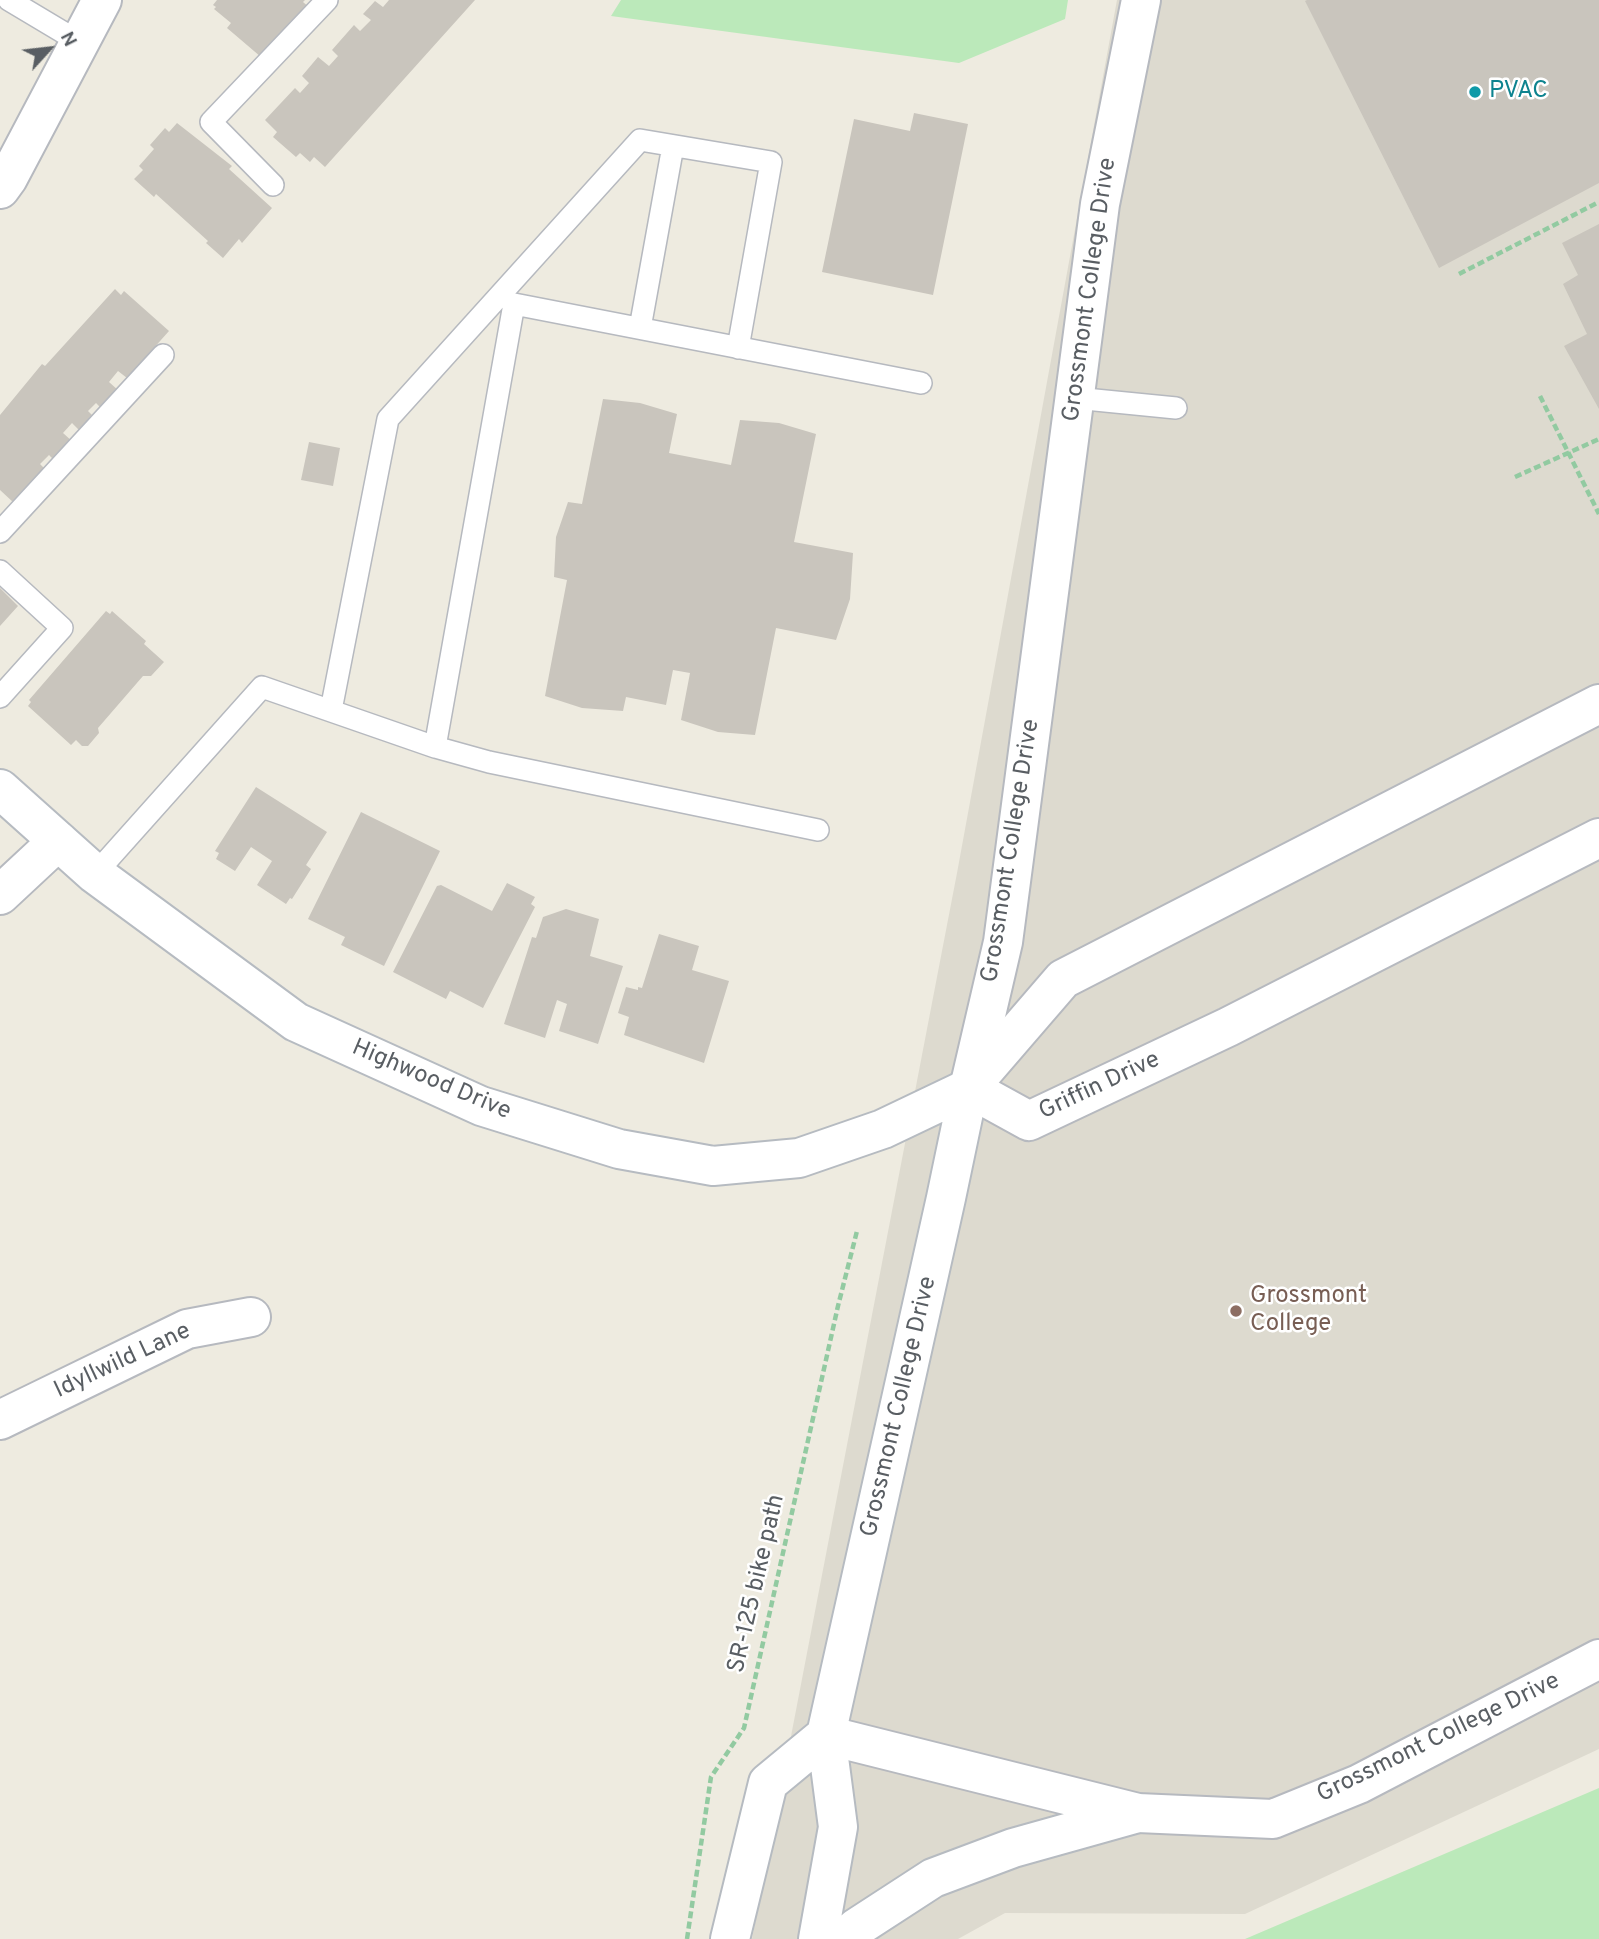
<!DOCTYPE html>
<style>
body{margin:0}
#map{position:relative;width:1599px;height:1939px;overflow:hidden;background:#eeebe0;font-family:Overpass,sans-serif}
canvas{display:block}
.north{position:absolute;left:14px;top:14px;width:70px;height:70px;-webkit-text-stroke:5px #fff;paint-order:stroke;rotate:63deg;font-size:19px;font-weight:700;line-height:28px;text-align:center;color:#595e63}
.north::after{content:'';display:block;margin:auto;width:24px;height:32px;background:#595e63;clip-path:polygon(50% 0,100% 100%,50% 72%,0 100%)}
</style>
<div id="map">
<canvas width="1599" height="1939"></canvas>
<div class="north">N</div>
</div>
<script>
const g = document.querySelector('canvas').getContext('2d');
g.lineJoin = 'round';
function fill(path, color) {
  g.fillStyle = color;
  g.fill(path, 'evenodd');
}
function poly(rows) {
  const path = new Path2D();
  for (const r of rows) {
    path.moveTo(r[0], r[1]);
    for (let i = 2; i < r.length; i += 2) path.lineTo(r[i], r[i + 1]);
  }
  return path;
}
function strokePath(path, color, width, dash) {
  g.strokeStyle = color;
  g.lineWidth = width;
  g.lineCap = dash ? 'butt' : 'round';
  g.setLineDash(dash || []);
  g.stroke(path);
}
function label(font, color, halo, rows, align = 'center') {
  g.font = font + ' Overpass,sans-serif';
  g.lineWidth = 5;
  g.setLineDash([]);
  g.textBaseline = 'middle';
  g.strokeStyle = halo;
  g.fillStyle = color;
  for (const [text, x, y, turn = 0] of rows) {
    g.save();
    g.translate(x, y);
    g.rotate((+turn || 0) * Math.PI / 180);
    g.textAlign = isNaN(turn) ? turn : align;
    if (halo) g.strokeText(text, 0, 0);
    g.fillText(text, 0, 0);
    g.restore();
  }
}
fill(poly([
 [1117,0,1599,0,1599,1749,1245,1914,1005,1913,958,1939,752,1939,957,873]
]), '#dddacf');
fill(poly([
 [621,0,1068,0,1065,19,959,63,611,16],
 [1599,1788,1599,1939,1245,1939]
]), '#bbe9ba');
fill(poly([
 [217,0,305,0,303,2,311,9,261,57,227,28,231,23,214,9,216,7,213,5],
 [389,0,475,0,325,167,314,157,310,162,300,153,296,157,273,137,277,132,265,120,295,88,300,93,309,83,302,76,318,57,329,66,338,56,332,50,354,25,360,31,371,20,363,14,375,1,383,7],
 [1307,0,1599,0,1599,183,1439,268,1305,1],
 [914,113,968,124,933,295,822,272,854,119,910,131],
 [177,123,232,166,229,169,272,208,242,243,239,239,223,258,206,243,208,241,156,194,154,197,134,179,143,170,139,166,154,149,150,145,165,128,169,132],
 [1599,224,1599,409,1564,346,1587,334,1563,284,1578,275,1562,243],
 [115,289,121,295,124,291,169,331,127,378,118,371,109,382,119,391,102,409,96,403,88,411,92,415,79,430,72,423,63,433,73,442,56,462,49,455,40,464,45,469,14,503,0,490,0,415,42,364,45,366],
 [603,399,640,403,677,414,669,453,731,465,740,420,779,423,816,434,794,542,853,553,850,599,836,640,776,628,755,735,718,732,681,720,690,673,673,670,666,705,626,697,623,711,582,708,545,696,567,580,554,577,556,537,568,502,582,504],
 [309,442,340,448,333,486,301,480],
 [0,588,18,606,0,626],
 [106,611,110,614,112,611,146,641,144,644,164,662,151,676,143,676,98,728,99,733,88,746,82,746,76,740,71,745,28,706,31,702,29,700],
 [256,787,327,832,306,865,311,869,292,899,290,898,286,904,257,885,272,861,251,847,235,871,216,859,219,853,215,851],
 [361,812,440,851,384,966,341,945,345,937,308,919],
 [507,883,535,897,531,904,535,907,483,1008,450,991,446,999,393,972,437,886,441,885,492,911],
 [566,909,599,919,590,956,623,966,598,1044,559,1031,567,1004,557,1000,545,1038,504,1024,532,937,536,938,543,917],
 [659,934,699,946,692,970,729,981,704,1063,624,1035,629,1017,618,1013,626,987,638,990,638,987,642,988]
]), '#c9c5bd');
const service = poly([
 [9,0,81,43],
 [273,185,211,122,327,0],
 [640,328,673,146],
 [1075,398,1176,408],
 [0,532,163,355],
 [0,571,62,628,0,697],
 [331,710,388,419,640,140,771,162,738,348],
 [435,747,489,762,818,830],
 [95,874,262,687,435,747,514,304,921,383]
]);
const minor = poly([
 [1599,704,1063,979,969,1088,1029,1121,1228,1027,1599,838],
 [0,895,58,841],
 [0,1420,187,1329,251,1317]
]);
const tertiary = poly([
 [0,189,8,178,102,0],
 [969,1088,1003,942,1100,204,1141,0],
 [826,1735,1138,1813,1273,1819,1359,1784,1599,1659]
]);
const secondary = poly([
 [0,789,95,874,296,1022,481,1106,619,1149,713,1166,799,1158,883,1129,969,1088],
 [730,1939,768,1783,826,1735],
 [818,1939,838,1827,826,1735,946,1198,969,1088],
 [844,1939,856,1928,933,1878,1013,1848,1138,1813]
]);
strokePath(service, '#b6b9bf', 24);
strokePath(minor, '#b6b9bf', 42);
strokePath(tertiary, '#b6b9bf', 42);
strokePath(secondary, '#b6bbc1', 42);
strokePath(poly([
 [1459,274,1599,202],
 [1540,396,1599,514],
 [1515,477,1599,439],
 [687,1939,711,1777,744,1728,838,1306,857,1231]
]), '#92caa1', 4.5, [7, 3.5]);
strokePath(service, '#fff', 21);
strokePath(minor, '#fff', 38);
strokePath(tertiary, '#fff', 38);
strokePath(secondary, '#fff', 38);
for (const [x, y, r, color] of [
 [1475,92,7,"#0f9aa8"],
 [1236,1311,7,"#8d6e63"]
]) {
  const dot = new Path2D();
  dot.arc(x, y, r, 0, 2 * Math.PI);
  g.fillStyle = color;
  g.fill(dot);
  strokePath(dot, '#fff', 2.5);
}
label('24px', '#0d838f', '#fff', [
 ["PVAC",1489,92]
], 'left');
label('24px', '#595e63', '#fff', [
 ["Grossmont College Drive",1091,290,-82],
 ["Grossmont College Drive",1012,851,-81],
 ["Highwood Drive",431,1081,23],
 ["Griffin Drive",1100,1087,-25],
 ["Idyllwild Lane",123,1362,-25],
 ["Grossmont College Drive",900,1407,-77],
 ["SR-125 bike path",758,1584,-77],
 ["Grossmont College Drive",1439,1739,-26]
]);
label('24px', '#785e54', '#fff', [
 ["Grossmont",1250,1297],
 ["College",1250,1325]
], 'left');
</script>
